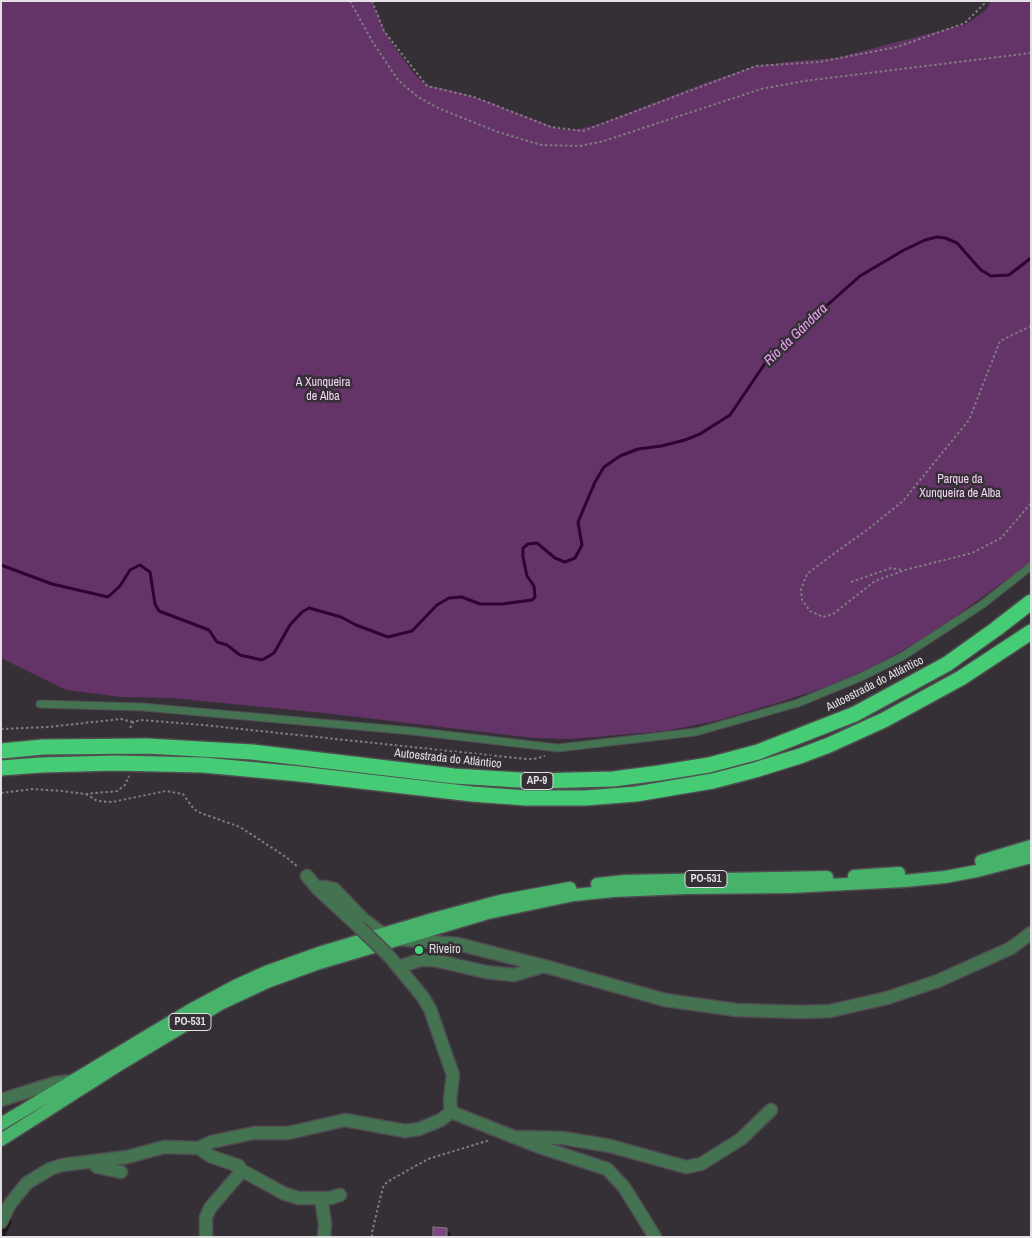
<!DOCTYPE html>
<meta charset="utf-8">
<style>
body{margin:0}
#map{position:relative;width:1032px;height:1238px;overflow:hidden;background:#353035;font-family:"Archivo Narrow",sans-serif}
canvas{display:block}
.frame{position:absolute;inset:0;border:2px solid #e3e0e3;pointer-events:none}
</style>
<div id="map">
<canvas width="1032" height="1238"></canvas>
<div class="frame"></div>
</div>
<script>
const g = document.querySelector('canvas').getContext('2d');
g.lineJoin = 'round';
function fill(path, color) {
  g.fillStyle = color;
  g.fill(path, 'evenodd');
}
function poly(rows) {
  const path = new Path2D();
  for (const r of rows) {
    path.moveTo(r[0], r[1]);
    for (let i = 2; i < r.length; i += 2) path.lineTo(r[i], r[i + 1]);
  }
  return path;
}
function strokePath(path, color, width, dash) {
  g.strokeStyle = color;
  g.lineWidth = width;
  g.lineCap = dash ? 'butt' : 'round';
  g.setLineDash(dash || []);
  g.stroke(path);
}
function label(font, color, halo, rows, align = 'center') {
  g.font = font + ' "Archivo Narrow",sans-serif';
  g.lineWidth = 5;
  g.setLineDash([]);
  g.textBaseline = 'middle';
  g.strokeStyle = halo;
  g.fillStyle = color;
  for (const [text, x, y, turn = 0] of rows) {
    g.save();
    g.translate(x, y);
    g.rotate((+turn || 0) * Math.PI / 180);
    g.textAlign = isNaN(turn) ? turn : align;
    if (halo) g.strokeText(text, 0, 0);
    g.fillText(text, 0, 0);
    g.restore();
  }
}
fill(poly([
 [1,1,371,1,389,39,412,71,421,81,431,86,462,93,489,102,556,128,565,130,579,129,602,123,705,83,756,66,796,61,836,58,966,24,985,11,991,1,1031,1,1031,562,927,637,870,668,823,688,780,702,720,720,665,731,571,739,533,738,324,713,172,698,121,697,66,690,1,658]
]), '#643368');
fill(poly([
 [1,1208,12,1221,5,1237,1,1237],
 [446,1229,451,1234,451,1237,434,1237]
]), '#0007');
strokePath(poly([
 [1,565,52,584,108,597,120,586,130,570,140,565,150,572,155,604,159,611,209,630,217,642,227,645,240,655,262,660,274,653,290,625,302,612,309,608,341,617,356,625,388,637,412,631,437,605,449,598,462,597,480,604,502,604,532,600,535,597,534,586,527,576,523,557,523,548,528,544,537,543,555,558,565,562,575,558,582,545,578,522,595,482,604,467,620,456,638,449,661,446,685,440,700,434,730,415,770,356,860,276,904,250,925,240,937,237,945,238,957,243,981,270,991,276,1009,275,1031,258]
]), '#320037', 3);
const building = poly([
 [433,1227,447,1228,447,1237,433,1237,433,1227]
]);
fill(building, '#7c4681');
strokePath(building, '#817c81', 1);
const service = poly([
 [40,704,143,707,412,731,558,748,696,732,798,703,861,677,903,656,983,604,1031,566]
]);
const minor = poly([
 [307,876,317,888,359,927],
 [317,888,323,887,334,889,363,919,383,934,396,939,458,944,544,966,665,1000,736,1010,802,1012,830,1011,887,998,938,981,1011,948,1031,933],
 [398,967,420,960,434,960,486,972,514,975,544,966],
 [1,1100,55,1083,73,1081],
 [451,1112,537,1146,607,1169,624,1187,655,1237],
 [515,1137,563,1138,610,1146,686,1167,701,1164,741,1139,771,1110],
 [92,1161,97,1167,121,1172],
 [241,1170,285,1194,299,1198,330,1198,340,1195],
 [321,1198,325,1224,324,1237],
 [1,1222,10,1204,27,1183,50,1169,62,1165,127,1157,164,1147,199,1148],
 [206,1237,206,1217,210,1208,240,1173,241,1170,239,1166,210,1156,199,1148,211,1142,254,1133,288,1133,345,1120,405,1131,419,1129,441,1120,451,1112,450,1100,453,1075,430,1009,423,997,389,956]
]);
const primary = poly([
 [981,861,1031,846],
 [854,876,899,873],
 [597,884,625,881,672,880,827,877],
 [1,1124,194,1008,235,986,266,972,322,952,433,919,500,901,570,888],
 [1,1140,122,1063,220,1004,267,982,316,964,488,913,574,895,613,891,685,888,790,887,904,881,945,877,977,871,1031,857]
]);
const motorway = poly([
 [1,751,43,747,147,746,252,752,454,776,536,781,613,779,659,773,709,765,758,752,855,714,947,664,996,629,1031,602],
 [1,768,41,765,115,763,203,765,300,774,472,794,526,798,585,798,636,794,713,781,755,770,800,756,829,745,884,720,961,678,1031,632]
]);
strokePath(service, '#514c51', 9);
strokePath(minor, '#514c51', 15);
strokePath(primary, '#514c51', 15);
strokePath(motorway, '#514c51', 18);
strokePath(poly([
 [350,1,372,41,398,80,418,97,440,109,498,132,541,145,580,146,604,141,761,89,804,81,1031,53],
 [372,1,384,31,427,86,474,97,551,127,583,131,756,66,819,62,897,47,965,23,987,1],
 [1031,326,1000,341,969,420,903,501,867,530,832,555,807,574,801,589,802,600,810,611,823,617,833,614,875,581,905,570,972,553,1001,538,1031,503],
 [851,582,891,568,902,570],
 [130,728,133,722,141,720,203,725,526,759,534,759,545,756],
 [1,729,48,727,121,719,133,722],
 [1,793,33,789,61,791,86,794,117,791,125,785,129,776],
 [86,794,97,801,112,802,166,791,183,794,193,808,198,812,240,827,286,857,298,867],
 [372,1237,372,1232,383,1187,387,1182,428,1159,490,1140]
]), '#807c80', 2, [2.5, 2.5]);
strokePath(service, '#437350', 7);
strokePath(minor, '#437350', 12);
strokePath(primary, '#47b36a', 12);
strokePath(motorway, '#45cc74', 15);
const minorBridge = poly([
 [359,927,389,956]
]);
strokePath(minorBridge, '#514c51', 15, []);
strokePath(minorBridge, '#437350', 12);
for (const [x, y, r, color] of [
 [419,950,5,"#46d779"]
]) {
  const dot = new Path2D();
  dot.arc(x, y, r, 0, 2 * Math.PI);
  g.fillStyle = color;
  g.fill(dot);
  strokePath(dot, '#353035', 2);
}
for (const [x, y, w] of [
 [537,781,32],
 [706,879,42],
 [190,1022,42]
]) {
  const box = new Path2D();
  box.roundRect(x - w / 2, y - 8.5, w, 17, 4);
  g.fillStyle = '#353035';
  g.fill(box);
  strokePath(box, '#e3e0e3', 1);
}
label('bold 11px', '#e3e0e3', null, [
 ["AP-9",537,781],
 ["PO-531",706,879],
 ["PO-531",190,1022]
]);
label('12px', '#f5d6f8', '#353035', [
 ["A Xunqueira",323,383],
 ["de Alba",323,397],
 ["Parque da",960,480],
 ["Xunqueira de Alba",960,494]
]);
label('12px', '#e3e0e3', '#353035', [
 ["Autoestrada do Atlántico",875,684,-27],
 ["Autoestrada do Atlántico",448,759,6]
]);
label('12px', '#e3e0e3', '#353035', [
 ["Riveiro",429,950]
], 'left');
label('italic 14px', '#efa2f6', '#353035', [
 ["Río da Gándara",796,335,-44]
]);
</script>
